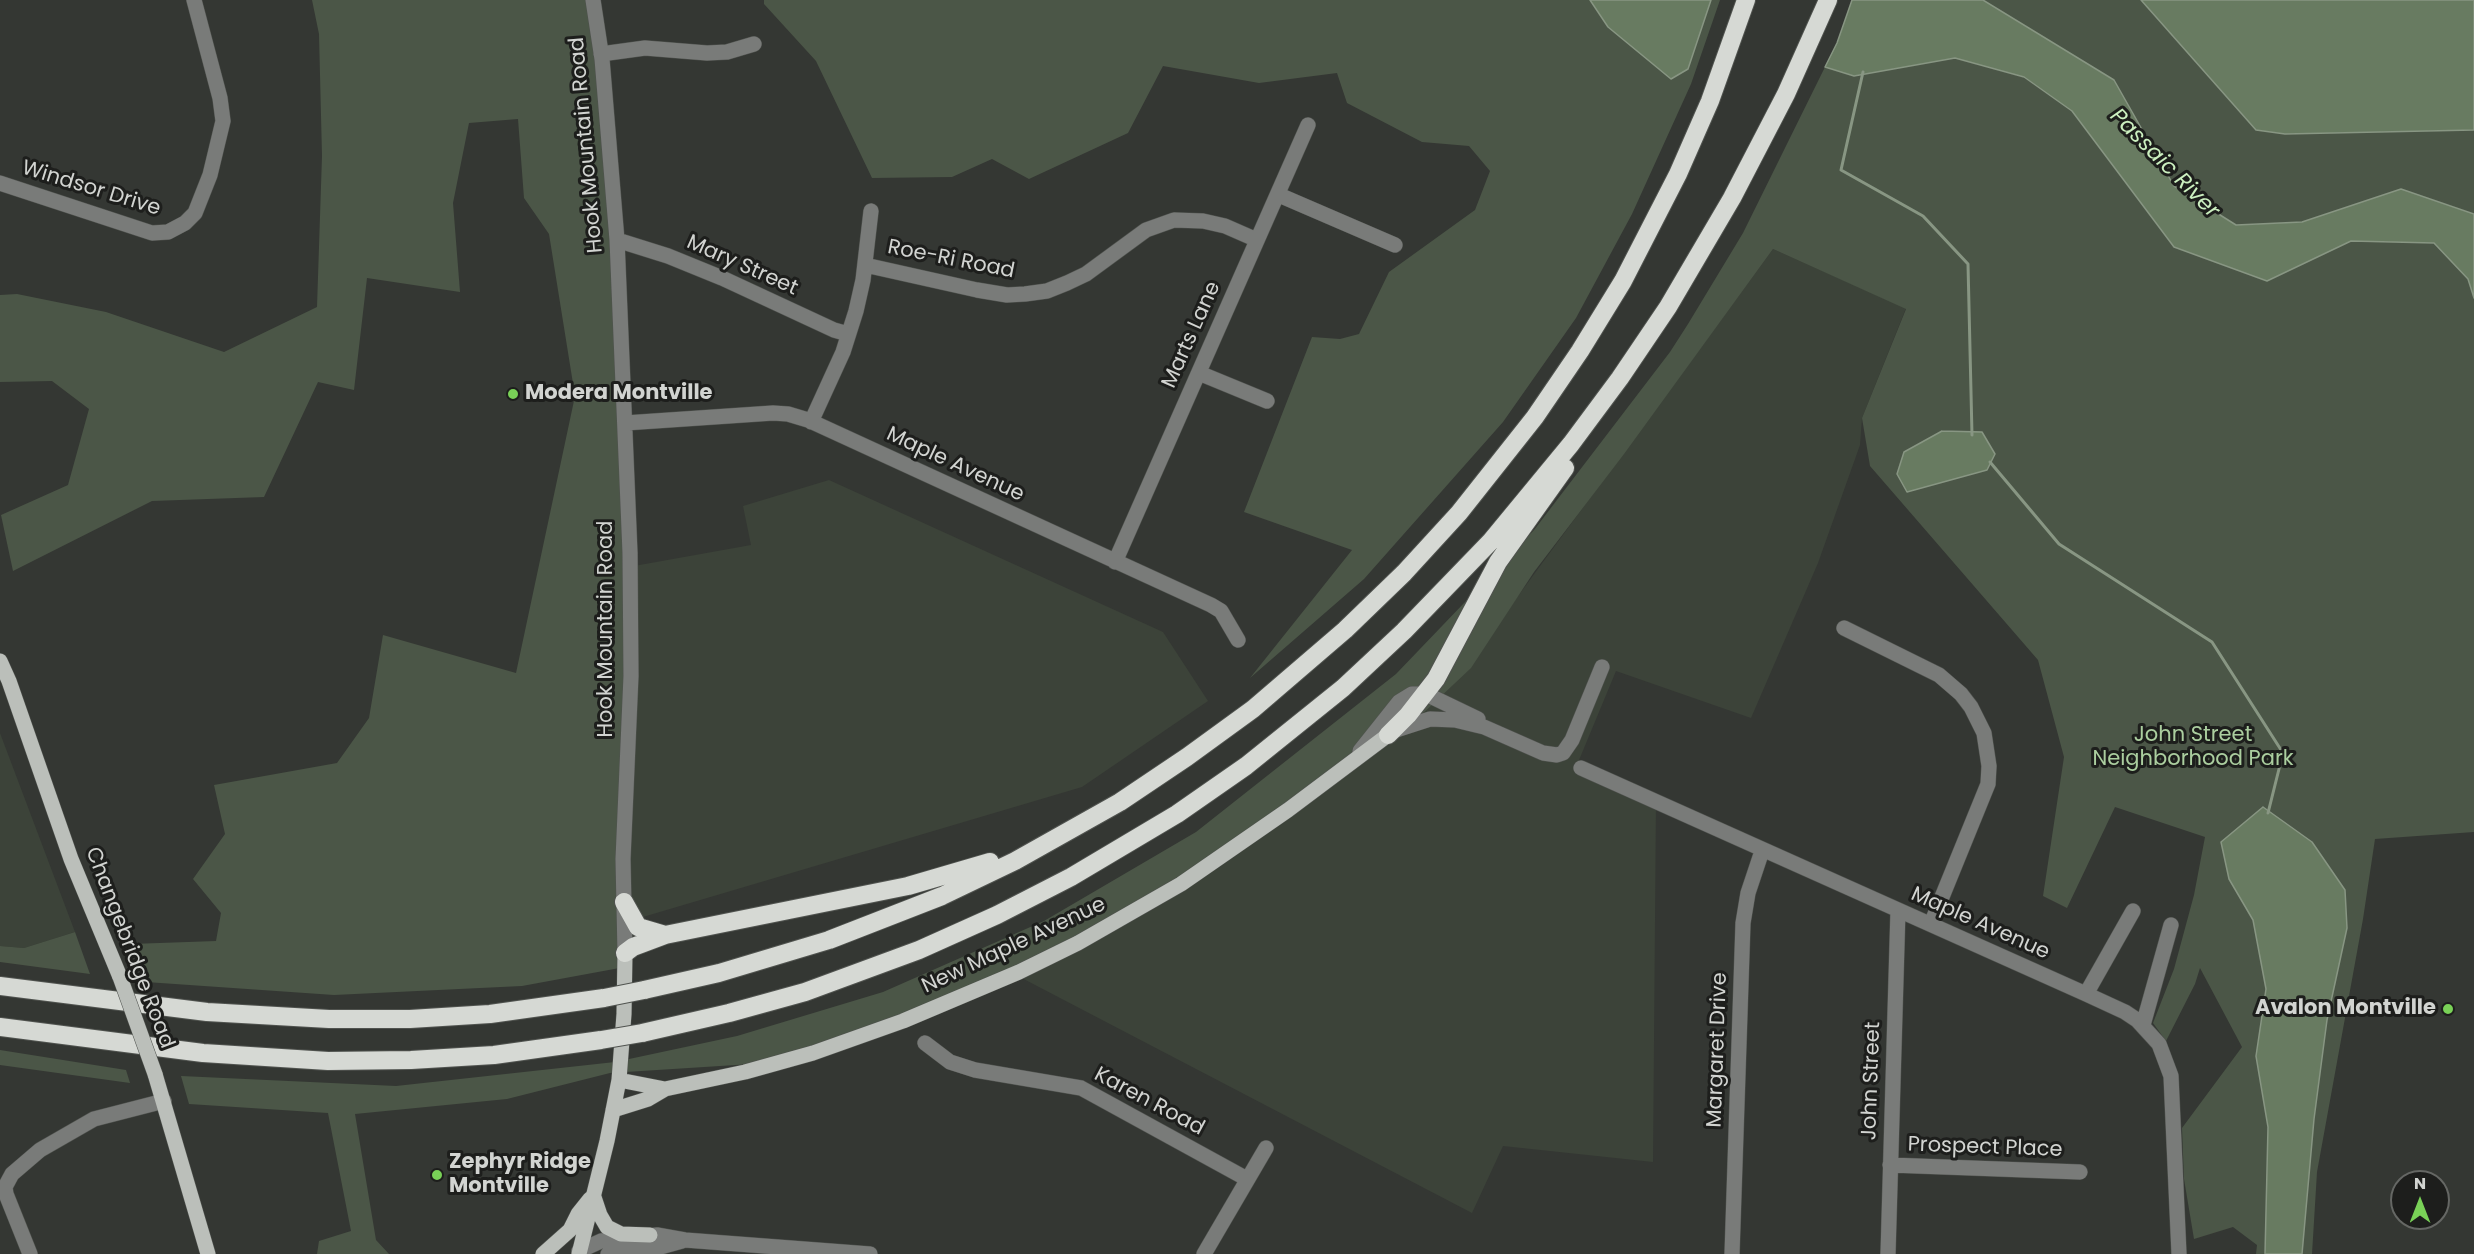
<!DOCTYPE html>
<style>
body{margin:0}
#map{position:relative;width:2474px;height:1254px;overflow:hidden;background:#343733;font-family:Poppins,sans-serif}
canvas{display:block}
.north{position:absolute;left:2390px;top:1170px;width:60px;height:60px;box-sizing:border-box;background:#1d1e1c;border:2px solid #656764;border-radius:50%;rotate:0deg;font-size:16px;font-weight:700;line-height:24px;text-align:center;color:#d2d4d1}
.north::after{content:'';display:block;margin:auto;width:21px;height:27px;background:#79d157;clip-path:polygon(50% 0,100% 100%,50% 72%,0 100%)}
</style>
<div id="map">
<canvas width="2474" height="1254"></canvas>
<div class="north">N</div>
</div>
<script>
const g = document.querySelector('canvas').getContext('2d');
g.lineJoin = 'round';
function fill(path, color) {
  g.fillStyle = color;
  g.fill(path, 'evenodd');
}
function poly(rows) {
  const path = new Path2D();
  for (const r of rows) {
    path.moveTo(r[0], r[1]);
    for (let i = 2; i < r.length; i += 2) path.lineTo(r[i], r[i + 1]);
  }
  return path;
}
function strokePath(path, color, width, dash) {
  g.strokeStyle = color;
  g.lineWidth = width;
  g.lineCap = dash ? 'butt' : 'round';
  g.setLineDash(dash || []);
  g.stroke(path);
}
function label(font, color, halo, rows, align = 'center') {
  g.font = font + ' Poppins,sans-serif';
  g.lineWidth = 6;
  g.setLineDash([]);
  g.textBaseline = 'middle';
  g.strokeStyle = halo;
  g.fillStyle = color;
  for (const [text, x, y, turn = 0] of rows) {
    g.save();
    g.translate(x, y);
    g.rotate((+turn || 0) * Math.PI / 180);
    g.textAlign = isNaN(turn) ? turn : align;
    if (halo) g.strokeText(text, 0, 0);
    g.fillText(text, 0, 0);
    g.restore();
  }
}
fill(poly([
 [1773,249,1906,308,1862,418,1860,445,1818,563,1751,718,1616,671,1577,765,1656,800,1653,1162,1503,1146,1472,1213,1016,975,1507,611],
 [829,480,1163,632,1208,701,1082,787,626,922,634,566,751,545,743,506],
 [0,733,75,932,24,948,0,946]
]), '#3c4339');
fill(poly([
 [312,0,590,0,613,149,634,566,625,967,522,986,334,995,146,982,131,944,216,941,221,913,193,879,225,834,214,785,337,763,369,718,383,635,516,673,575,396,549,234,524,198,518,119,469,123,453,203,460,292,367,278,354,390,318,382,264,497,152,501,13,571,1,515,68,485,89,409,52,381,0,382,0,295,17,294,106,312,224,352,317,307,322,156,319,34],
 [764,0,1590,0,1608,27,1688,69,1711,0,1720,0,1691,84,1632,214,1576,318,1503,422,1364,579,1250,678,1352,550,1244,512,1312,337,1340,339,1359,334,1389,272,1475,210,1490,171,1469,146,1422,142,1347,103,1337,73,1259,83,1163,66,1128,133,1029,179,992,159,952,177,872,178,816,61,764,4],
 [1983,0,2141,0,2256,130,2285,134,2474,130,2474,214,2401,189,2302,222,2236,225,2174,186,2114,80],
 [1955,58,2023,77,2072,111,2174,247,2267,281,2351,241,2434,243,2468,279,2474,298,2474,832,2375,839,2363,919,2317,1172,2312,1254,2256,1254,2257,1245,2233,1227,2194,1239,2184,1179,2182,1128,2242,1047,2200,968,2195,984,2166,1041,2153,1023,2174,969,2194,895,2205,837,2115,807,2067,908,2043,896,2064,757,2038,660,1870,466,1862,418,1906,309,1773,249,1624,454,1534,572,1471,668,1402,733,1255,836,1016,975,783,1062,610,1073,507,1099,355,1114,376,1240,389,1254,317,1254,319,1241,351,1231,328,1113,189,1104,181,1076,396,1086,615,1062,737,1036,883,992,1044,921,1196,832,1396,674,1534,530,1670,352,1688,324,1743,233,1825,67,1854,76],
 [75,932,90,974,0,962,0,946,24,948],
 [0,1050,126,1070,130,1083,0,1065]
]), '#4b5647');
const water = poly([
 [1590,0,1711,0,1688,69,1671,79,1608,27,1590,0],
 [1852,0,1983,0,2114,80,2174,186,2236,225,2302,222,2401,189,2474,214,2474,298,2468,279,2434,243,2351,241,2267,281,2174,247,2072,111,2024,77,1955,58,1854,76,1825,67,1837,43,1852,0],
 [2141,0,2474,0,2474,130,2285,134,2256,130,2141,0],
 [1942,431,1982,432,1995,454,1987,470,1907,492,1897,474,1904,452,1942,431],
 [2263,807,2312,842,2345,890,2347,928,2327,1020,2314,1119,2302,1254,2265,1254,2268,1127,2256,1056,2266,989,2253,920,2229,879,2221,842,2263,807]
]);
fill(water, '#687b61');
strokePath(water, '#889683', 1.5);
strokePath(poly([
 [1863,72,1841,170,1923,216,1968,264,1972,435],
 [1990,462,2059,544,2212,642,2283,753,2268,813]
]), '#889683', 3);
const minor = poly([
 [593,0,602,59,617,240,630,553,631,676,623,859,625,953],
 [601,54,645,48,707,53,727,52,754,44],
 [0,183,152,233,168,232,185,223,195,213,210,175,223,121,220,98,194,0],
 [1279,195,1395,245],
 [617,240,668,256,722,278,834,330,848,334],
 [865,265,977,290,1007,295,1025,294,1047,291,1067,283,1086,274,1146,230,1174,220,1203,221,1225,226,1257,240],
 [1199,373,1267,401],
 [811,422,843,352,856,311,863,280,871,211],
 [625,423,773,413,788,414,808,420,1211,605,1221,611,1238,640],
 [1115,562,1308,125],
 [1844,628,1939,675,1961,694,1971,707,1984,733,1989,766,1988,784,1931,924],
 [1396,730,1430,719,1455,720,1484,727,1543,753,1557,755,1563,753,1572,740,1602,667],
 [1360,751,1399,702,1412,694,1426,694,1478,719],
 [1581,768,2086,994,2125,1012,2137,1020,2159,1044,2171,1076,2179,1254],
 [2086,994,2133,911],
 [2143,1025,2171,925],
 [925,1043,950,1062,975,1070,1081,1088,1247,1179],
 [1890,1165,2080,1172],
 [579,1251,601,1241,657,1235,685,1240,870,1254],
 [30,1254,6,1194,5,1187,12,1174,40,1150,94,1119,164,1101],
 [608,1254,657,1248,682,1241],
 [1204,1254,1266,1148],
 [1732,1254,1743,923,1748,893,1762,851],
 [1888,1254,1898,910]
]);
const major = poly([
 [0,661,9,681,71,859,120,977],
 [155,1074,208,1254],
 [619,1080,665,1089],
 [613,1110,648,1099,665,1089,745,1072,813,1053,903,1021,1019,972,1078,943,1181,884,1288,810,1388,735],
 [594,1197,600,1215,607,1227,621,1234,650,1235],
 [543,1254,570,1230,578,1214,590,1199],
 [579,1254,607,1141,619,1080,624,1014,625,953]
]);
const highway = poly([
 [1388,735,1408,715,1436,679,1498,562,1565,468],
 [624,902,638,927,665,935],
 [625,953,633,947,665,935,908,886,990,862],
 [0,986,207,1012,329,1019,410,1019,490,1014,604,998],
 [644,990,719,973,829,940,942,896,1015,861,1120,802,1187,757,1253,709,1345,630,1404,573,1459,513,1535,417,1580,351,1623,281,1678,174,1710,101,1746,0],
 [0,1027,203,1053,328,1061,411,1060,494,1055,601,1040],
 [642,1033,729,1013,805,992,919,950,997,915,1071,877,1177,814,1246,766,1343,688,1404,631,1491,541,1571,444,1620,378,1668,307,1732,198,1786,94,1828,0]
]);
strokePath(minor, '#50534f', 16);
strokePath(major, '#50534f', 16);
strokePath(highway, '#50534f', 20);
strokePath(minor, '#797b79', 15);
strokePath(major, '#bbbfba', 15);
strokePath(highway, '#d6d9d4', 18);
const majorBridge = poly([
 [120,977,155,1074]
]);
const highwayBridge = poly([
 [604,998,644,990],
 [601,1040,642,1033]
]);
strokePath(majorBridge, '#50534f', 16, []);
strokePath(highwayBridge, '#50534f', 20, []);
strokePath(majorBridge, '#bbbfba', 15);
strokePath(highwayBridge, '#d6d9d4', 18);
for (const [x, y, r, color] of [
 [513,394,6,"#79d157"],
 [2448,1009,6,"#79d157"],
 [437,1175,6,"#79d157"]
]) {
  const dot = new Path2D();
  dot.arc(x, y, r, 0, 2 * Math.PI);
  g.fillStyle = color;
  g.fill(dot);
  strokePath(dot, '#1d1e1c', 2);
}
label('21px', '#d2d4d1', '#1d1e1c', [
 ["Hook Mountain Road",587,145,-95],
 ["Windsor Drive",91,189,17],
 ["Roe-Ri Road",951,260,11],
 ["Mary Street",742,266,24],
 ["Marts Lane",1192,335,-66],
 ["Maple Avenue",955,465,25],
 ["Hook Mountain Road",607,629,-90],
 ["Maple Avenue",1980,924,24],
 ["New Maple Avenue",1014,946,-25],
 ["Changebridge Road",129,948,69],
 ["Margaret Drive",1718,1050,-88],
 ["John Street",1872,1081,-88],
 ["Karen Road",1149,1102,28],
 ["Prospect Place",1985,1148,2]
]);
label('bold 21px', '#d2d4d1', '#1d1e1c', [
 ["Modera Montville",525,394],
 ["Avalon Montville",2436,1009,"right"],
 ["Zephyr Ridge",449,1163],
 ["Montville",449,1187]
], 'left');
label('21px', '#abce9f', '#1d1e1c', [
 ["John Street",2193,736],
 ["Neighborhood Park",2193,760]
]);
label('italic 22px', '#ccf0c0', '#1d1e1c', [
 ["Passaic River",2164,164,45]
]);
</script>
